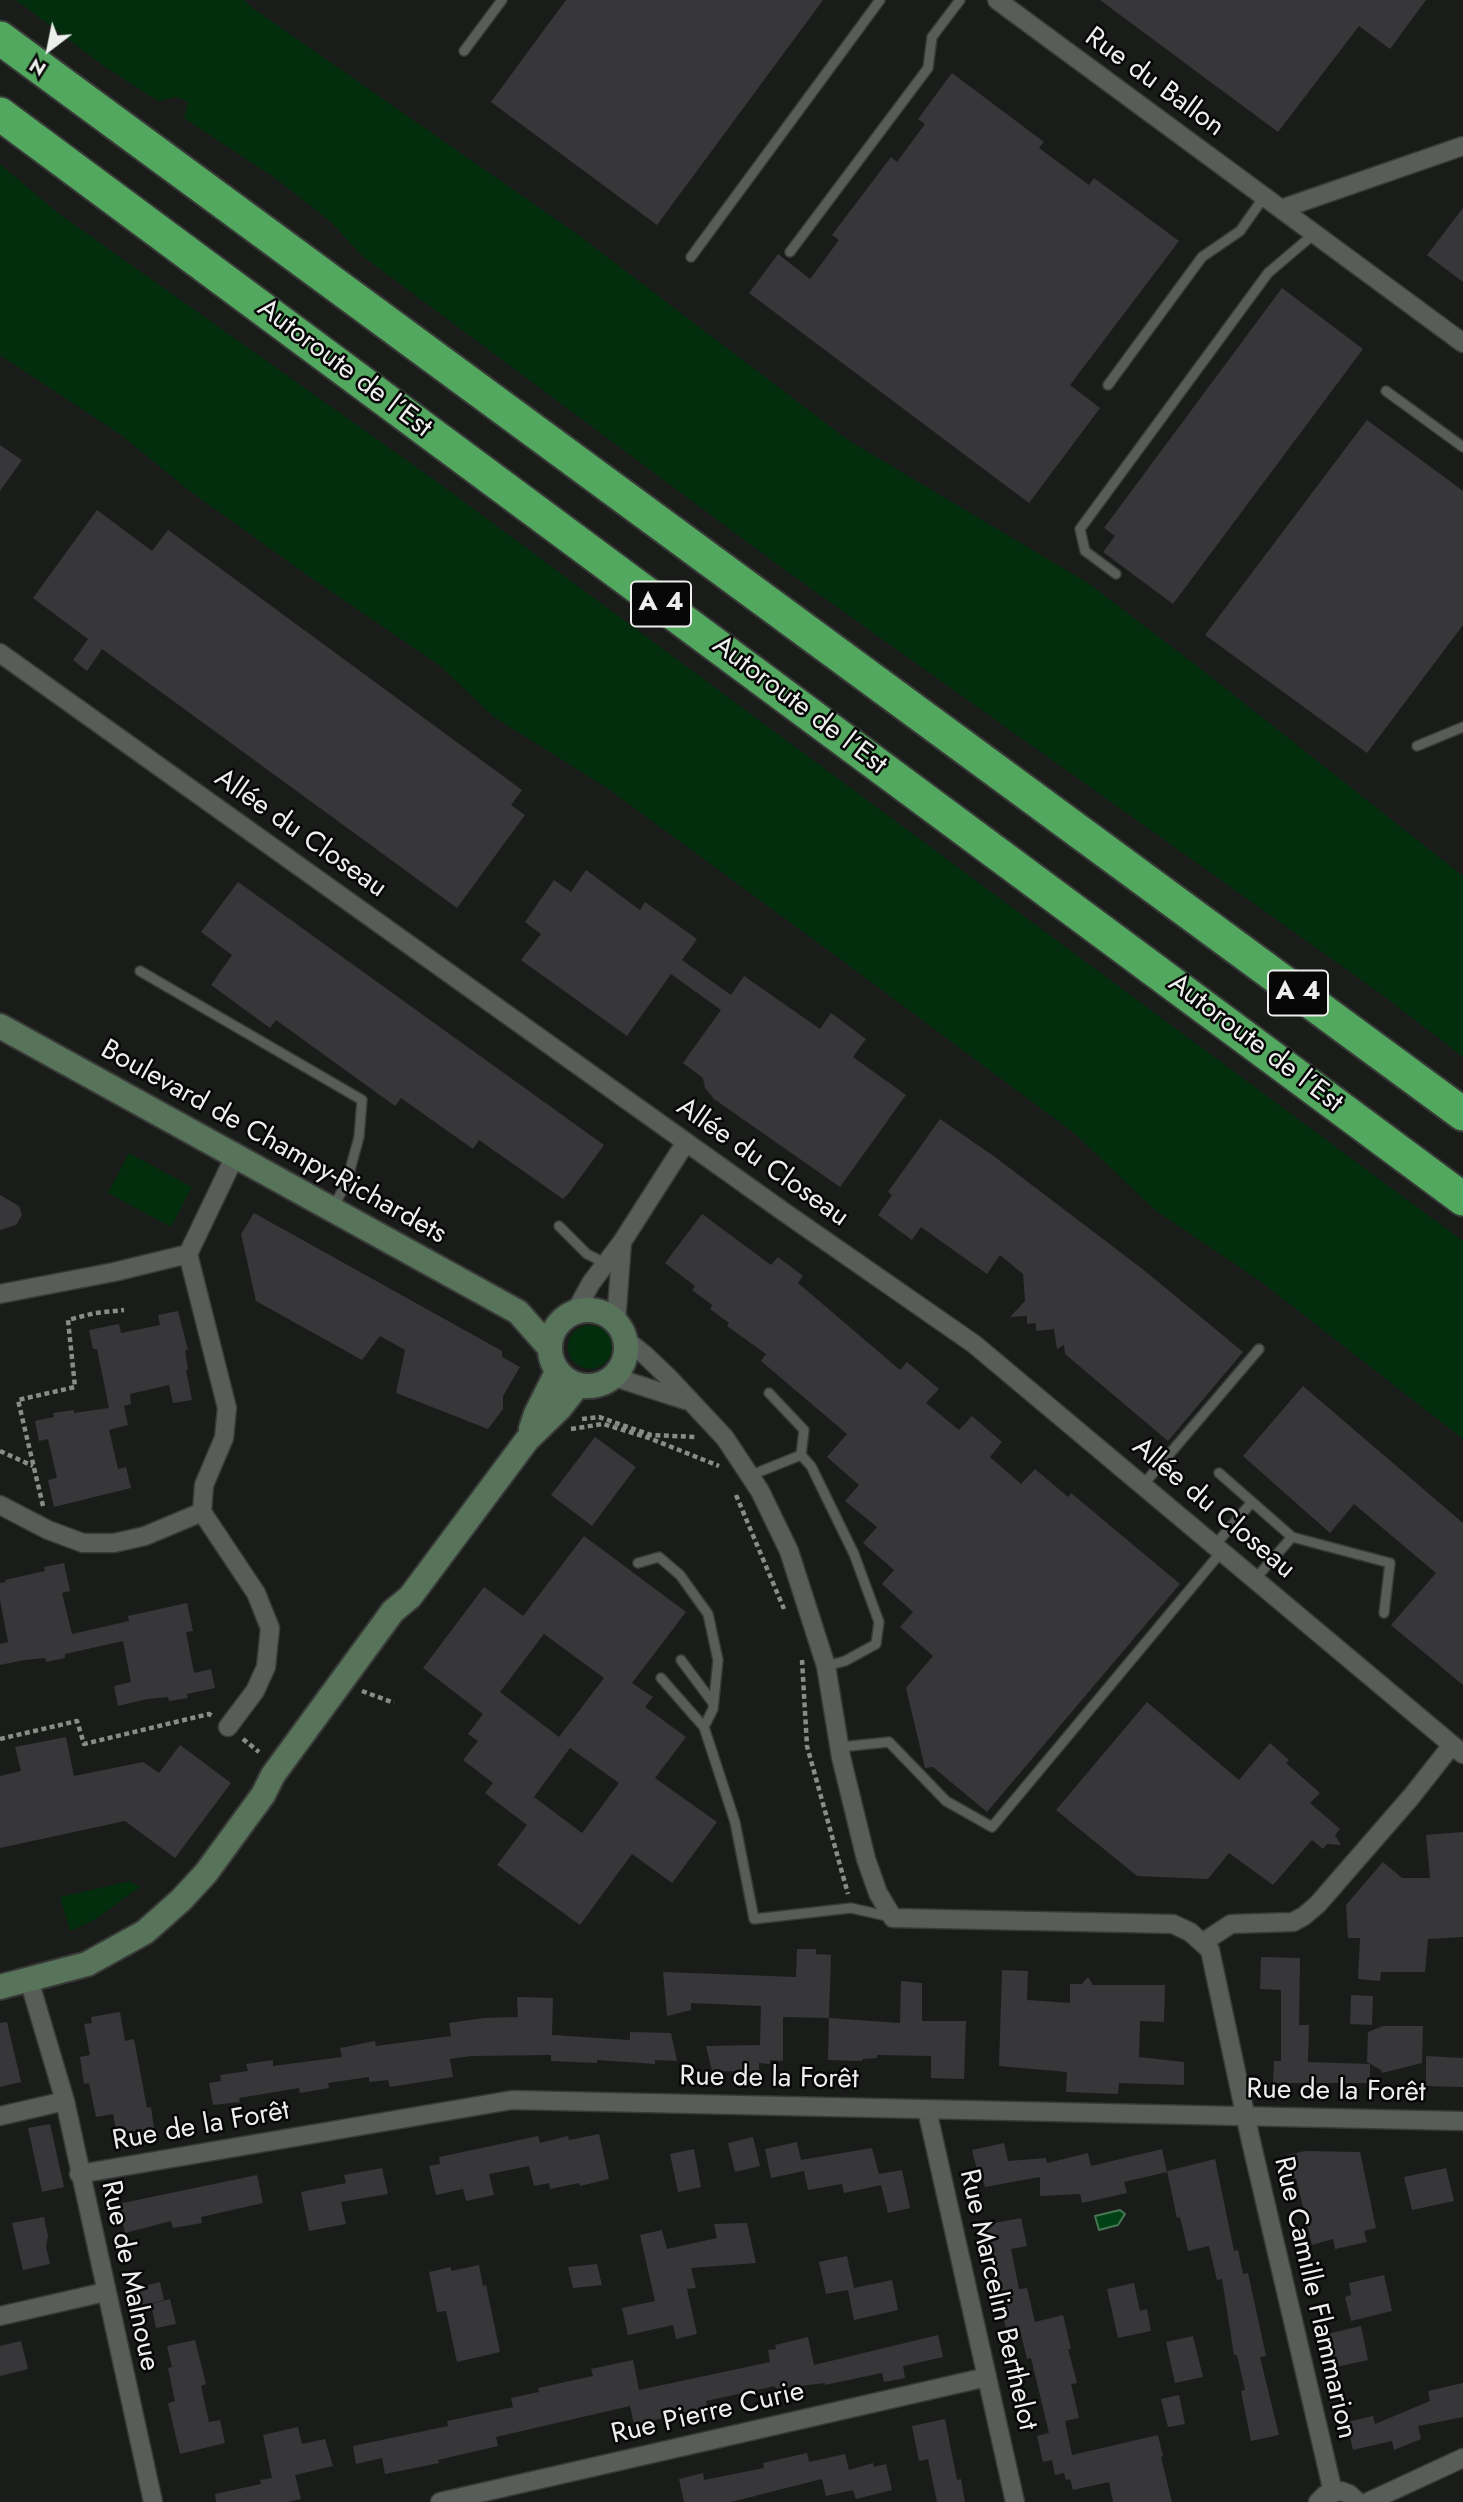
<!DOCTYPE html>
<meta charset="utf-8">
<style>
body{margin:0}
#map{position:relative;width:1463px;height:2502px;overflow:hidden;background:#1a1c1a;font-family:Jost,sans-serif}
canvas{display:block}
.north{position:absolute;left:14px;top:14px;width:70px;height:70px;-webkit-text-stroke:5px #060706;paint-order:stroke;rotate:212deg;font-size:19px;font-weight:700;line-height:28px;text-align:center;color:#edefed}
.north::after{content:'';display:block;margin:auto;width:24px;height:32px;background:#edefed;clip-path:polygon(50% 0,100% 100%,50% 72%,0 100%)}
</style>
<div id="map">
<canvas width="1463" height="2502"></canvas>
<div class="north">N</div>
</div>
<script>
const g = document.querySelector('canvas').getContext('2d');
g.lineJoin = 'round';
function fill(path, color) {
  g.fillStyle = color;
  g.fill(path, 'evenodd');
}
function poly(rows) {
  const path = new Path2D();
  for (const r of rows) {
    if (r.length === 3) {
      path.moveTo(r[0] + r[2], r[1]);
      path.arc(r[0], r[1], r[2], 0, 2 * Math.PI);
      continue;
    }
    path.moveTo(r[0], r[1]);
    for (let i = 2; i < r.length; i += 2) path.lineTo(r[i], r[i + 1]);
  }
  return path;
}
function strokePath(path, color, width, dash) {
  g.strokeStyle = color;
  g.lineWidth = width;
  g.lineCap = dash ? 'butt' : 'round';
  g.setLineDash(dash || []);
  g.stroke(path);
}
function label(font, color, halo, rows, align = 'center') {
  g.font = font + ' Jost,sans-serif';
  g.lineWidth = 5;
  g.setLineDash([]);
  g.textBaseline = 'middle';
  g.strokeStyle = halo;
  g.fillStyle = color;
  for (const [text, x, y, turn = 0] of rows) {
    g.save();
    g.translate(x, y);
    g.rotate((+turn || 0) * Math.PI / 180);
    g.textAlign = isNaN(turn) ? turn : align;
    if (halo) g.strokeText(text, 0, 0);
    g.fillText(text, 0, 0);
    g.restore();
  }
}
fill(poly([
 [16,0,244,0,254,9,577,234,848,440,1088,583,1201,669,1463,876,1463,1057,1381,994,782,568,361,255,331,222,275,178,184,118,188,102,177,97,158,101,105,67],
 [0,164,58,213,436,481,1463,1241,1463,1439,1260,1281,1155,1210,1074,1133,859,973,607,788,494,717,439,665,307,575,191,492,121,435,0,355],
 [129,1153,192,1187,171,1227,108,1193],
 [590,1347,22],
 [130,1881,140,1887,93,1921,70,1931,60,1897]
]), '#032e0d');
const water = poly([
 [1120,2210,1125,2214,1118,2225,1099,2230,1095,2216,1120,2210]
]);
fill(water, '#004213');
strokePath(water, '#477654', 2);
fill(poly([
 [566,0,823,0,657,225,491,102],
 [1100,0,1426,0,1390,49,1359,26,1278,132],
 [952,73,1044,142,1039,148,1089,185,1094,178,1179,241,1070,385,1100,408,1029,503,749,293,778,254,810,279,839,240,832,235,891,157,897,162,925,124,918,119],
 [1463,208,1463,282,1427,255],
 [1282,288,1363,349,1173,604,1103,552,1115,536,1104,528],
 [1367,420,1463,491,1463,625,1367,753,1205,635],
 [0,445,22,460,0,491],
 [97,510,152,551,168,530,522,790,511,805,525,815,457,908,102,649,87,671,73,660,88,639,33,598],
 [586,870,640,910,645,902,697,939,682,960,731,995,744,976,820,1029,831,1013,866,1039,853,1057,906,1095,840,1187,714,1099,705,1088,703,1078,683,1063,721,1010,671,974,627,1036,521,960,541,934,525,922,554,880,571,892],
 [238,882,604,1145,569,1193,563,1199,479,1140,473,1149,401,1098,395,1106,276,1020,270,1028,211,985,232,955,201,932],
 [940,1119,995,1157,1145,1271,1243,1352,1168,1441,1065,1354,1064,1345,1057,1349,1054,1329,1036,1331,1036,1323,1027,1324,1027,1316,1010,1317,1025,1301,1023,1274,1000,1255,987,1274,921,1227,912,1240,878,1215,892,1195,888,1192],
 [0,1195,19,1206,22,1215,16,1225,0,1230],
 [254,1213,502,1351,502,1357,520,1367,503,1396,503,1409,488,1429,396,1393,405,1350,380,1336,362,1360,256,1301,241,1234],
 [702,1214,771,1265,778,1257,803,1276,798,1283,900,1370,907,1362,939,1389,926,1403,959,1430,972,1416,1002,1442,990,1457,1021,1484,1035,1469,1068,1497,1071,1493,1180,1584,987,1812,933,1767,925,1768,906,1688,933,1656,900,1627,913,1612,882,1584,894,1570,863,1543,877,1527,845,1501,859,1485,827,1457,847,1434,761,1361,766,1354,727,1326,729,1323,710,1309,712,1305,692,1290,695,1286,665,1263],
 [178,1311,188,1350,185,1350,188,1370,186,1370,192,1400,173,1403,169,1385,130,1394,131,1404,124,1406,128,1425,109,1430,118,1469,126,1467,131,1488,54,1507,48,1480,57,1478,48,1439,39,1441,35,1421,54,1417,53,1413,74,1410,74,1413,109,1408,97,1349,93,1349,89,1330,119,1324,121,1333,160,1325,158,1315],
 [1303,1386,1463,1523,1463,1685,1391,1625,1436,1573,1354,1504,1330,1533,1243,1456],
 [595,1437,636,1467,592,1526,551,1495],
 [584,1536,686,1612,632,1683,653,1697,645,1707,686,1737,655,1778,717,1822,672,1883,632,1854,580,1925,497,1865,527,1825,485,1793,493,1783,463,1760,478,1741,468,1734,483,1714,423,1668,484,1587,523,1616],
 [544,1634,604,1678,559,1737,500,1692],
 [570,1748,619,1783,582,1833,534,1797],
 [64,1563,70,1591,62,1593,72,1634,129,1621,128,1616,187,1603,193,1631,186,1632,194,1673,211,1669,215,1688,187,1694,188,1698,169,1701,168,1697,147,1699,118,1706,114,1686,131,1682,123,1641,65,1654,65,1658,46,1662,45,1658,24,1660,0,1665,0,1644,8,1642,0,1600,0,1583,6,1582,5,1580,45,1571,44,1567],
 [1147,1702,1239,1780,1270,1743,1289,1760,1286,1763,1320,1793,1310,1803,1340,1829,1335,1835,1341,1845,1327,1844,1323,1849,1312,1840,1273,1885,1229,1853,1208,1879,1137,1876,1056,1810],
 [66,1737,74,1776,143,1762,159,1773,180,1745,231,1783,175,1858,125,1821,0,1848,0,1776,21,1771,15,1747],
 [1463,1832,1463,1937,1428,1939,1425,1972,1381,1972,1380,1981,1358,1979,1360,1938,1348,1938,1346,1905,1383,1862,1402,1878,1430,1878,1426,1835],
 [797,1949,816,1949,816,1954,831,1955,829,2018,783,2017,783,2061,770,2060,770,2064,759,2063,759,2072,712,2071,706,2046,760,2045,761,2006,691,2003,691,2010,667,2016,663,1972,796,1977],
 [1261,1957,1300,1958,1299,2025,1309,2025,1308,2062,1370,2064,1370,2083,1273,2083,1274,2061,1281,2061,1281,1990,1260,1989],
 [1002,1970,1028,1971,1027,2000,1070,2003,1070,1984,1082,1984,1088,1977,1093,1985,1165,1985,1164,2022,1140,2021,1139,2057,1184,2062,1184,2085,1119,2083,1118,2094,1066,2092,1067,2072,999,2066],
 [901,1981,922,1983,922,2021,966,2021,964,2079,931,2078,931,2056,877,2055,877,2058,863,2059,862,2061,828,2060,829,2018,900,2023],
 [1351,1995,1373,1996,1372,2025,1350,2024],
 [517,1997,553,1998,552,2035,630,2040,630,2032,671,2033,677,2061,655,2060,655,2064,597,2060,597,2063,551,2061,551,2055,471,2056,450,2059,453,2077,390,2087,388,2080,369,2082,369,2077,328,2083,329,2088,300,2093,299,2088,239,2098,240,2102,213,2105,209,2083,221,2081,220,2075,248,2071,246,2064,273,2060,273,2066,342,2057,340,2048,375,2041,376,2046,451,2036,449,2023,484,2018,518,2017],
 [120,2012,125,2041,134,2039,147,2108,151,2107,154,2128,117,2134,113,2114,96,2117,89,2083,84,2084,80,2057,90,2055,84,2024,92,2023,91,2017],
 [7,2022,21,2082,0,2087,0,2023],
 [1383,2026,1423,2026,1422,2063,1382,2073,1381,2070,1367,2062,1368,2032],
 [1426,2056,1463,2058,1463,2087,1426,2086],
 [50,2124,64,2187,42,2192,28,2128],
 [599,2134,609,2179,580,2186,579,2183,550,2189,549,2183,534,2186,529,2166,489,2174,494,2195,466,2201,463,2189,436,2195,429,2166,440,2164,439,2157,538,2136,540,2143,568,2136,569,2140],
 [753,2137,760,2166,735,2172,728,2143],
 [797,2142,801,2160,872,2148,879,2174,902,2170,910,2208,888,2213,881,2185,844,2193,842,2184,808,2190,804,2171,771,2178,765,2149],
 [1004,2143,1008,2161,1046,2158,1047,2163,1088,2153,1091,2166,1162,2149,1167,2172,1124,2182,1127,2193,1082,2203,1080,2194,1040,2196,1040,2177,985,2187,981,2173,978,2174,972,2150],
 [694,2149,701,2187,678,2192,670,2154],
 [1305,2151,1360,2152,1376,2228,1364,2231,1367,2242,1335,2249,1333,2239,1312,2245,1296,2178,1292,2179,1287,2155],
 [1215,2159,1234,2251,1238,2250,1243,2274,1248,2273,1266,2356,1260,2357,1279,2435,1251,2441,1241,2391,1245,2390,1237,2355,1234,2355,1222,2279,1217,2280,1209,2246,1188,2251,1180,2217,1177,2218,1167,2171],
 [382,2168,388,2194,341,2202,346,2224,309,2231,301,2192,346,2183,344,2175],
 [1446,2168,1454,2201,1412,2210,1404,2177],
 [257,2175,263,2203,201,2217,202,2223,173,2228,171,2221,125,2233,118,2204],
 [44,2217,48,2236,46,2247,50,2264,23,2270,12,2223],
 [1021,2218,1027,2246,1011,2249,1019,2289,1027,2288,1035,2322,1063,2315,1071,2349,1068,2349,1077,2383,1071,2384,1079,2418,1065,2421,1072,2455,1158,2435,1163,2456,1161,2457,1172,2502,1113,2502,1109,2482,1073,2490,1070,2479,1066,2480,1064,2473,1055,2475,1052,2460,1043,2462,1037,2436,1049,2433,1031,2358,1027,2359,1019,2326,1006,2328,990,2267,984,2225],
 [747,2223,756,2263,691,2268,696,2288,687,2289,697,2334,676,2339,673,2325,628,2335,622,2308,655,2301,640,2235,662,2230,667,2249,717,2238,714,2224],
 [847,2256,854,2288,892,2280,898,2310,854,2320,848,2290,826,2294,819,2262],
 [597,2264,602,2285,573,2288,568,2267],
 [479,2265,483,2286,486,2285,500,2352,457,2362,446,2311,437,2312,429,2272,451,2267,451,2271],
 [1384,2275,1392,2311,1351,2321,1345,2297,1351,2295,1349,2283],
 [160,2282,164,2300,141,2306,137,2288],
 [1134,2283,1140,2311,1147,2309,1151,2331,1118,2338,1107,2289],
 [170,2299,176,2324,156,2328,151,2304],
 [1361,2326,1368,2360,1336,2367,1327,2334],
 [938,2335,943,2357,903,2366,905,2378,884,2382,882,2373,825,2385,825,2383,776,2389,775,2386,706,2401,708,2408,669,2415,669,2417,634,2424,630,2406,496,2437,498,2446,438,2460,439,2463,385,2474,382,2458,356,2464,353,2446,448,2426,447,2421,513,2407,511,2398,539,2392,538,2388,593,2376,591,2369,633,2360,639,2390,770,2362,768,2350,776,2349,775,2345,808,2337,814,2365],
 [1193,2336,1203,2377,1175,2383,1166,2342],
 [195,2340,206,2384,201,2386,209,2422,220,2420,225,2443,180,2454,168,2403,175,2401,168,2368,172,2367,167,2346],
 [21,2341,28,2369,0,2376,0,2346],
 [1463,2383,1463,2417,1418,2426,1421,2439,1394,2450,1392,2441,1353,2450,1347,2422,1373,2416,1375,2424,1430,2401,1428,2391],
 [1179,2395,1185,2424,1168,2427,1161,2399],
 [945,2419,957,2480,961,2479,965,2502,937,2502,928,2459,919,2461,912,2426],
 [298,2427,302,2444,325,2439,333,2466,295,2475,301,2499,288,2502,216,2502,215,2494,261,2484,260,2480,272,2478,263,2435],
 [807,2453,809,2462,845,2454,849,2470,873,2463,874,2467,886,2464,892,2490,856,2499,853,2490,826,2496,822,2479,731,2502,684,2502,679,2479,703,2473,704,2480,764,2468,763,2463]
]), '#37373a');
const lane = poly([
 [464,51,502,0],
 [790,252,928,68,932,37,960,0],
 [691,257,880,0],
 [1108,385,1202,257,1240,231,1264,197],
 [1386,391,1463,447],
 [1116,574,1085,551,1080,529,1268,273,1314,234],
 [1417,746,1463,727],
 [140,971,362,1100,359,1137,347,1181,333,1208],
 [559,1226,587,1254,605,1263],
 [769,1393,804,1430,801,1455],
 [1219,1473,1292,1537,1390,1563,1384,1613],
 [749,1476,801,1455,811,1466,854,1554,879,1622,876,1644,845,1661,826,1666],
 [1143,1485,1259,1349],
 [1215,1545,1252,1502],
 [638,1563,659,1557,680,1575,708,1614,718,1660,713,1709,704,1727,735,1822,754,1919,851,1908,891,1917],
 [1255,1579,1292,1537],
 [681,1660,713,1703],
 [661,1678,704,1727],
 [840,1747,889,1742,946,1801,992,1827,1222,1551]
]);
const street = poly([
 [997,0,1463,343],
 [1281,209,1463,146],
 [0,653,784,1212,974,1344,1463,1754],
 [0,1294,114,1272,188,1254],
 [575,1312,591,1283,622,1242,686,1142],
 [616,1322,622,1242],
 [626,1340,645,1355,668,1377,725,1438,760,1491,789,1551,826,1666,841,1757,866,1859,878,1893,893,1918,1173,1924,1190,1932,1210,1950,1250,2137,1333,2492],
 [614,1377,685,1400],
 [0,1505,48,1530,83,1543,114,1543,145,1536,202,1512],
 [228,1727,255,1691,266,1667,270,1628,256,1593,202,1512,204,1485,224,1438,227,1408,188,1254,235,1156],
 [1202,1943,1231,1924,1293,1922,1304,1916,1318,1904,1411,1797,1452,1745],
 [29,1980,65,2101,153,2502],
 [927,2110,1015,2502],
 [0,2116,65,2101],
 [79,2174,512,2100,1463,2121],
 [0,2316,105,2292],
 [440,2502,987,2377],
 [1318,2502,1325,2495,1341,2491,1349,2494,1358,2502],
 [1368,2502,1463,2458]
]);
const secondary = poly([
 [0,1026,518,1312,549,1347],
 [588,1348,38],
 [531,1429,536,1414,557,1372],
 [0,1987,87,1964,145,1932,181,1900,206,1873,263,1795,273,1775,393,1611,410,1597,527,1440,559,1409,578,1385]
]);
const highway = poly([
 [0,38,1463,1114],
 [0,114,1463,1199]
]);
strokePath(lane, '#383a38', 12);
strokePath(street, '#383a38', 21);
strokePath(secondary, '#383a38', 28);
strokePath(highway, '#383a38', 37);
strokePath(poly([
 [281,1157,286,1147],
 [582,1419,599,1417,651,1435,696,1437],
 [571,1429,603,1424,649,1438,719,1466],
 [0,1451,33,1466],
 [736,1495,784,1609],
 [43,1506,18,1400,75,1387,68,1320,95,1313,124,1310],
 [802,1660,807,1746,848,1894],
 [362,1691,394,1703],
 [0,1739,77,1721,84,1744,209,1714,214,1717],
 [243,1739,259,1752]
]), '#8a8c8a', 4.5, [5, 3.5]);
strokePath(lane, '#595d59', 9);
strokePath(street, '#595d59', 18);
strokePath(secondary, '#57745a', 24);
strokePath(highway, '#51a85e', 33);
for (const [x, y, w] of [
 [661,604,60],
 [1298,993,60]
]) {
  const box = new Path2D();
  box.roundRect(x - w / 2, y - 22.5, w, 45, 5);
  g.fillStyle = '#060706';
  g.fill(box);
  strokePath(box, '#edefed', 2);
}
label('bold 26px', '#edefed', null, [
 ["A 4",661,604],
 ["A 4",1298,993]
]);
label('28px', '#edefed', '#060706', [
 ["Rue du Ballon",1154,83,36],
 ["Autoroute de l’Est",344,369,37],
 ["Autoroute de l’Est",799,706,37],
 ["Allée du Closeau",300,834,35],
 ["Autoroute de l’Est",1255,1044,37],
 ["Boulevard de Champy-Richardets",273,1143,29],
 ["Allée du Closeau",762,1163,35],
 ["Allée du Closeau",1213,1509,40],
 ["Rue de la Forêt",769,2079,1],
 ["Rue de la Forêt",1336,2092,1],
 ["Rue de la Forêt",201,2127,-10],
 ["Rue de Malnoue",129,2276,78],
 ["Rue Camille Flammarion",1314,2298,77],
 ["Rue Marcelin Berthelot",997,2300,77],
 ["Rue Pierre Curie",708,2414,-13]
]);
</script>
